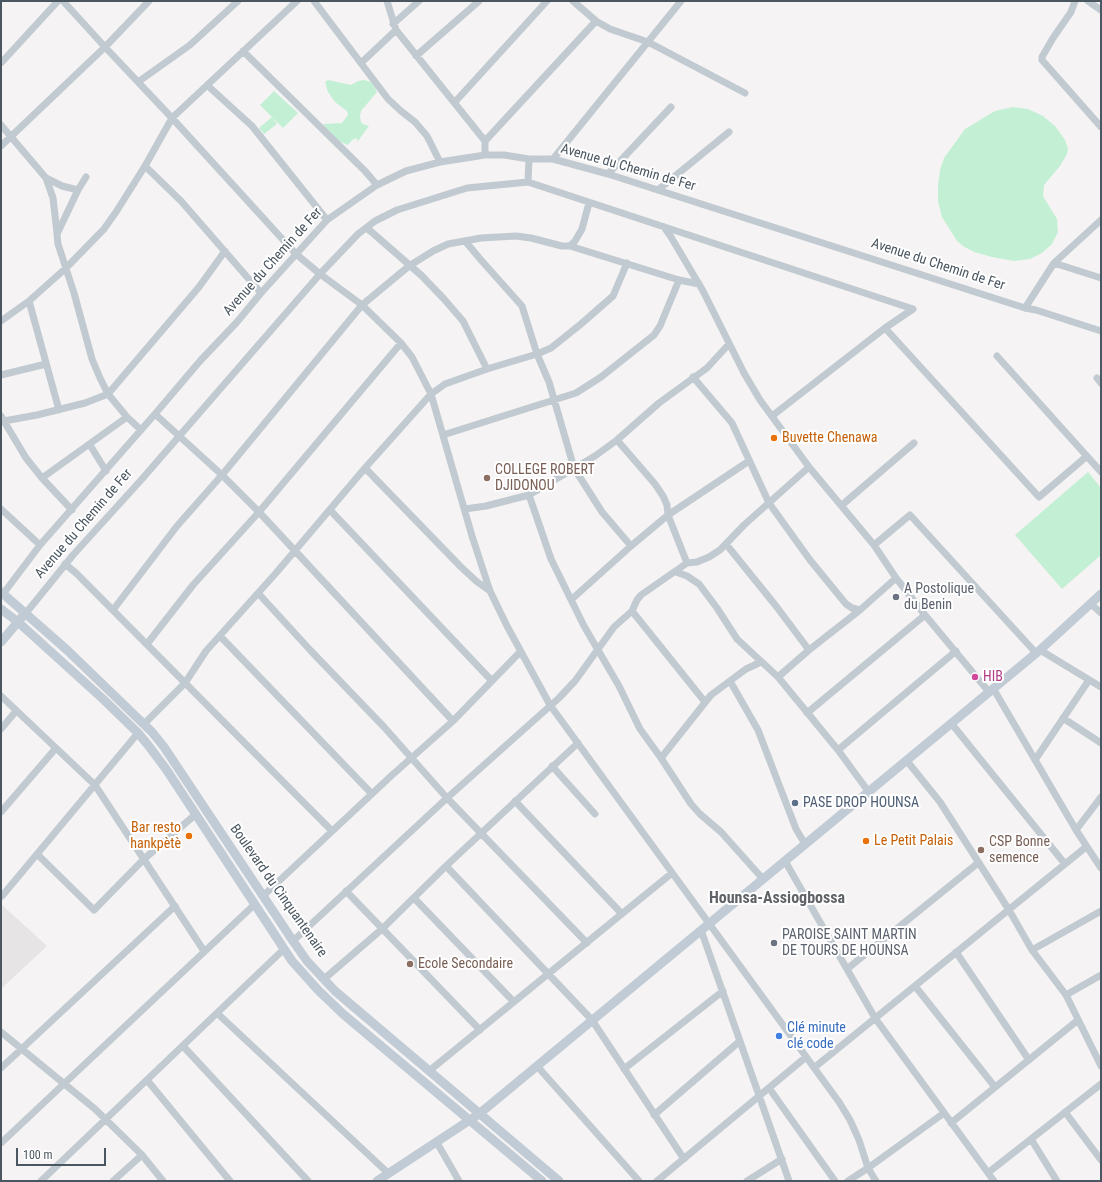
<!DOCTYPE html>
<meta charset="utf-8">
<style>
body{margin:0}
#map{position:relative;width:1102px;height:1182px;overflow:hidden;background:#f5f3f3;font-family:"Roboto Condensed",sans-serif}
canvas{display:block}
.frame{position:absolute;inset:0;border:2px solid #4a5660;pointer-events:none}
.scale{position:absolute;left:16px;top:1148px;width:90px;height:18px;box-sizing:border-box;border:2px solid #4a5660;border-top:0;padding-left:5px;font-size:12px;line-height:14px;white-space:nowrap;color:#4a5660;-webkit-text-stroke:3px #fff;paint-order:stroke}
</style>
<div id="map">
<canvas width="1102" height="1182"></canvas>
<div class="frame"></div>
<div class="scale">100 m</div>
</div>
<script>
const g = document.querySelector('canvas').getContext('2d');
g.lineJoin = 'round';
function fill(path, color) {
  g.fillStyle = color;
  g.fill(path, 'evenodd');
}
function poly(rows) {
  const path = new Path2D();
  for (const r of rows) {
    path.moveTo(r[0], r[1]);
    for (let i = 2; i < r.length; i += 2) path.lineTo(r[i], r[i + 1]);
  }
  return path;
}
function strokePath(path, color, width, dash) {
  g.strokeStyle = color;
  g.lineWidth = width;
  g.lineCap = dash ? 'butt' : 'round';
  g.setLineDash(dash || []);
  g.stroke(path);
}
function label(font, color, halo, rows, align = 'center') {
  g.font = font + ' "Roboto Condensed",sans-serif';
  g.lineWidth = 4;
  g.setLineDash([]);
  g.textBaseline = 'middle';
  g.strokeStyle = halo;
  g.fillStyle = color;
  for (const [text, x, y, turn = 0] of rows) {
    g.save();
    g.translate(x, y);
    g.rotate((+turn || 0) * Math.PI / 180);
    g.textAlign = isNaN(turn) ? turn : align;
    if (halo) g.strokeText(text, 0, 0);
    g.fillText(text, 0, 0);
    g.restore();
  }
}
fill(poly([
 [1,904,47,946,1,989]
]), '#e6e4e5');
fill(poly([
 [328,80,351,85,358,81,364,80,371,82,375,88,377,92,361,111,360,117,361,122,363,124,369,126,358,141,356,138,352,140,348,145,336,140,323,124,342,123,348,115,347,111,335,102,328,92,325,82],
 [274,91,298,113,283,128,260,105],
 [1013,107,1028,109,1043,116,1055,126,1065,140,1068,149,1067,154,1060,166,1044,185,1043,196,1057,219,1058,232,1052,244,1042,253,1030,259,1014,261,992,257,974,252,963,246,957,241,942,217,938,201,938,186,940,170,944,158,965,129,995,111],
 [272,117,277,124,264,134,259,128],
 [1088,472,1101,488,1101,555,1062,589,1015,535]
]), '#c3f0d4');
strokePath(poly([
 [63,1,105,47,172,118,296,254,320,274,362,305,401,343,412,357,431,394,472,536,490,591,507,626,550,705,839,1102,850,1120,859,1140,868,1168,876,1181],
 [314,1,388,99,401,111,415,122,427,136,440,162],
 [387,1,396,30,485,141,485,155],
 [573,1,596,21,610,29,648,42,745,93],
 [1075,1,1071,12,1053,38,1042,57,1042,60,1101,127],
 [1088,1,1101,10],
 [393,24,419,1],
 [243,51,365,171,377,185],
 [416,56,479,1],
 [1,63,58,1],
 [361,63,396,30],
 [138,82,190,45,238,1],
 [207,85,252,126,327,220],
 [455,102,547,1],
 [1,125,46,178,62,186,78,190],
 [485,141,596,21],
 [1,146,105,47,149,1],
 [553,159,681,1],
 [145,166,181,201,261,293],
 [608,174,671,107],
 [86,177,78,190,57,234,58,244,74,293,92,359,100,378,108,394,127,417,141,430],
 [46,178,53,198,57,233],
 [528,182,529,159],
 [658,190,729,132],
 [664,227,671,237,703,291,744,373,760,400,809,467,874,545,896,578,925,615,989,692],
 [367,228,422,276,444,299,463,321,487,369],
 [465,241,481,260,522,306,537,354,549,382,574,468,602,512,631,546],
 [570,246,679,280,699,284],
 [1054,263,1101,278],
 [29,301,59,410],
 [1025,308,1054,263,1101,220],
 [1,321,29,301,66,268,104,229,116,212,145,166,172,118,297,1],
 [885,328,1039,497,1087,456],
 [997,356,1101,472],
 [1,375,46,364],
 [693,377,732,423,769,503,810,560,846,604,852,608,860,610],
 [1097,378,1101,383],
 [155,414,222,475,259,512,453,721],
 [1,416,26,458,42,478,72,510],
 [772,416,885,328,913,309],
 [4,421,37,415,85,403,108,394,199,287,225,251],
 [443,435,576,393,601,377,654,335,660,326,679,280],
 [617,440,655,484,663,496,667,505,668,515,687,563],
 [90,445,106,471],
 [365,468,460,566,476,581,490,591],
 [42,478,127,417],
 [529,495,551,559,584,626,619,686,640,729,661,758,691,804,700,814,721,832,763,879],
 [842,505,914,443],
 [1,509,40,545],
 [465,509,486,506,529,495,595,456,617,440,659,403,707,368,729,344],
 [330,510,492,681],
 [726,544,776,606,809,650],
 [874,545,910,515,1036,653],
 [65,564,76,573,332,831],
 [676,572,687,576,699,584,717,608,737,639,778,677,838,750,868,791],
 [258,593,311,651,384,727,447,798,587,943],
 [3,594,40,545,155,414,200,361,237,322,261,293,327,220,377,185,406,171,440,162,485,155,504,155,529,159,553,159,608,174,1025,308,1036,310,1101,331],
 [572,599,631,546,668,515,749,461],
 [1091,604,1101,613],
 [113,610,177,526,222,475,362,305,409,266,433,251,448,244,481,238,516,236,531,238,562,246,570,246,575,241,582,229,589,203],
 [632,611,705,702],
 [26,613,73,555,142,479,320,274,358,234,375,221,397,210,467,188,528,182,913,309],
 [220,636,372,794],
 [147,644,193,585,259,512,401,343],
 [1040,650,1101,687],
 [778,677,809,650,860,610,896,578],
 [730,681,758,730,796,829,805,844],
 [993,688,1076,830,1101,868],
 [1,696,95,785,204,951],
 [807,713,925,615],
 [1063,718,1101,743],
 [951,723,1065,864],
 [144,724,185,683,206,651,276,573,365,468,431,394,445,384,487,369,537,354,551,348,581,324,613,296,627,263],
 [1,729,16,711],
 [838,750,956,651],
 [661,758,711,695,746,669,761,662],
 [1035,760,1089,680],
 [907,761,940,802,1009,910,1032,950,1066,995,1101,1066],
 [552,766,595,814],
 [515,801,622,914],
 [1,812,56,748],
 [1076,830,1101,797],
 [37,854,94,910,144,859,196,814],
 [785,861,875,1018,994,1181],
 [446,866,592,1020,684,1159],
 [346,891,480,1030],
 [1,894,2,896,138,733],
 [263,896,391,776,453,721,520,652],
 [414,898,514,1002],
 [701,930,789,1181],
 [293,941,447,798,559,698,575,681,614,627,632,611,637,600,641,595,687,563,697,562,709,557,720,550,744,525,809,467],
 [1032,950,1101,911],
 [956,952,1029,1060],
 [847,969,978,863],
 [324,979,382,929,446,866,578,743],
 [915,986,995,1087],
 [1066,995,1101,975],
 [217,1013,388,1173],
 [1,1032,95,1109,142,1155,163,1181],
 [183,1046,308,1181],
 [537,1066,639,1181],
 [815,1067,1086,847],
 [1,1068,175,906],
 [624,1069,723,991],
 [429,1071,672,873],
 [147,1080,230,1181],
 [769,1088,835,1181],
 [1065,1112,1101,1160],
 [654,1115,740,1041],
 [951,1123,1078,1020],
 [1031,1139,1057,1181],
 [436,1141,459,1181],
 [1,1143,255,904],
 [989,1172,1101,1084],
 [41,1181,284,949],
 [113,1181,142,1155],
 [657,1181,806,1057],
 [747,1181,782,1159],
 [848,1181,868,1168,944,1113]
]), '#c1cad1', 7);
strokePath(poly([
 [1,592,67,650,152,732,164,747,293,941,307,961,335,991,559,1181],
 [1,609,18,622,103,699,138,733,148,745,166,769,292,961,318,990,343,1014,542,1181],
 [1,642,22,617],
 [377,1181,479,1114,1040,650,1101,594]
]), '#c1cbd5', 9);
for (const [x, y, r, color] of [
 [774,438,4,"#e8710a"],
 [487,478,4,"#8d6e63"],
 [896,597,4,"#6b7280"],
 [975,677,4,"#d1479c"],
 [795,803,4,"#5c6f8a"],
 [189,836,4,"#e8710a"],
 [866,841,4,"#e8710a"],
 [981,850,4,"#8d6e63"],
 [774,943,4,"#6b7280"],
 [410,964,4,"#8d6e63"],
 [779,1036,4,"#3f7fe0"]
]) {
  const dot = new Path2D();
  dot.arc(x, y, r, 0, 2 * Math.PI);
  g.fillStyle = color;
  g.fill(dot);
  strokePath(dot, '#fff', 1.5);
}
label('14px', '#4a5660', '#fff', [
 ["Avenue du Chemin de Fer",628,168,16],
 ["Avenue du Chemin de Fer",273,262,-48],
 ["Avenue du Chemin de Fer",938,265,18],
 ["Avenue du Chemin de Fer",84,524,-49],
 ["Boulevard du Cinquantenaire",278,891,55]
]);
label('14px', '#c56008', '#fff', [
 ["Buvette Chenawa",782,438],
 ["Bar resto",181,828,"right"],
 ["hankpètè",181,844,"right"],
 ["Le Petit Palais",874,841]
], 'left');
label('14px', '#785e54', '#fff', [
 ["COLLEGE ROBERT",495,470],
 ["DJIDONOU",495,486],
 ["CSP Bonne",989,842],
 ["semence",989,858],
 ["Ecole Secondaire",418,964]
], 'left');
label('14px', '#5b616d', '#fff', [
 ["A Postolique",904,589],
 ["du Benin",904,605],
 ["PAROISE SAINT MARTIN",782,935],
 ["DE TOURS DE HOUNSA",782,951]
], 'left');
label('14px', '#b23c85', '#fff', [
 ["HIB",983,677]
], 'left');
label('14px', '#4e5e75', '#fff', [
 ["PASE DROP HOUNSA",803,803]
], 'left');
label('14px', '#366cbe', '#fff', [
 ["Clé minute",787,1028],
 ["clé code",787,1044]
], 'left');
label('bold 16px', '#5f6367', '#fff', [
 ["Hounsa-Assiogbossa",777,899]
]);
</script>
